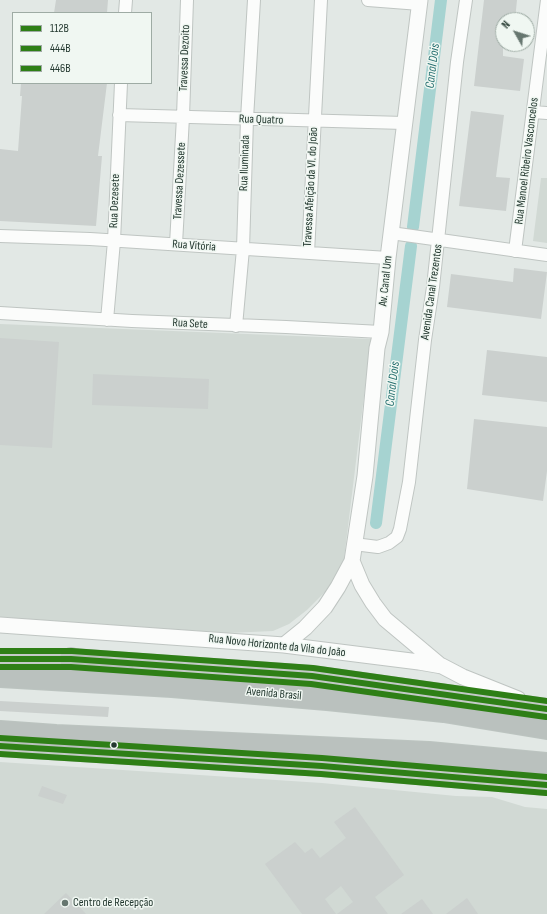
<!DOCTYPE html>
<meta charset="utf-8">
<style>
body{margin:0}
#map{position:relative;width:547px;height:914px;overflow:hidden;background:#e2e8e5;font-family:"Sofia Sans Condensed",sans-serif}
canvas{display:block}
.legend{position:absolute;left:12px;top:12px;width:140px;height:72px;box-sizing:border-box;background:#f0f7f2;border:1px solid #9eaba4;margin:0;padding:5px 7px;list-style:none;font-size:12px;color:#23382f}
.legend li{display:flex;align-items:center;gap:8px;height:20px}
.legend b{width:20px;border:1px solid #9eaba4}
.north{position:absolute;left:495px;top:12px;width:40px;height:40px;box-sizing:border-box;background:#f0f7f2;border:1px solid #9eaba4;border-radius:50%;rotate:309deg;font-size:11px;font-weight:700;line-height:16px;text-align:center;color:#23382f}
.north::after{content:'';display:block;margin:auto;width:14px;height:18px;background:#66766f;clip-path:polygon(50% 0,100% 100%,50% 72%,0 100%)}
</style>
<div id="map">
<canvas width="547" height="914"></canvas>
<ul class="legend">
<li><b style="height:5px;background:#2e7f16"></b>112B</li>
<li><b style="height:5px;background:#2e7f16"></b>444B</li>
<li><b style="height:5px;background:#2e7f16"></b>446B</li>
</ul>
<div class="north">N</div>
</div>
<script>
const g = document.querySelector('canvas').getContext('2d');
g.lineJoin = 'round';
function fill(path, color) {
  g.fillStyle = color;
  g.fill(path, 'evenodd');
}
function poly(rows) {
  const path = new Path2D();
  for (const r of rows) {
    path.moveTo(r[0], r[1]);
    for (let i = 2; i < r.length; i += 2) path.lineTo(r[i], r[i + 1]);
  }
  return path;
}
function strokePath(path, color, width, dash) {
  g.strokeStyle = color;
  g.lineWidth = width;
  g.lineCap = dash ? 'butt' : 'round';
  g.setLineDash(dash || []);
  g.stroke(path);
}
function label(font, color, halo, rows, align = 'center') {
  g.font = font + ' "Sofia Sans Condensed",sans-serif';
  g.lineWidth = 3;
  g.setLineDash([]);
  g.textBaseline = 'middle';
  g.strokeStyle = halo;
  g.fillStyle = color;
  for (const [text, x, y, turn = 0] of rows) {
    g.save();
    g.translate(x, y);
    g.rotate((+turn || 0) * Math.PI / 180);
    g.textAlign = isNaN(turn) ? turn : align;
    if (halo) g.strokeText(text, 0, 0);
    g.fillText(text, 0, 0);
    g.restore();
  }
}
fill(poly([
 [541,178,547,178,547,243,533,241],
 [0,324,371,339,344,559,330,587,307,610,289,624,273,631,228,633,0,617],
 [0,762,322,783,456,796,492,797,525,807,547,809,547,914,0,914]
]), '#d1d9d4');
strokePath(poly([
 [413,227,441,0],
 [376,523,411,246]
]), '#a6d3d1', 12);
fill(poly([
 [56,0,108,0,107,13,54,13],
 [484,0,517,0,515,20,503,20,503,56,524,59,520,91,474,86],
 [21,83,107,83,98,156,102,156,96,226,0,221,0,149,18,151,22,96,20,96],
 [471,111,504,115,496,177,510,178,506,211,459,206],
 [514,268,547,272,541,319,447,307,451,274,513,282],
 [0,338,59,342,52,448,0,445],
 [487,350,547,357,547,402,482,395],
 [93,374,209,379,208,409,92,405],
 [474,419,547,427,547,471,543,501,467,489],
 [0,701,109,707,108,717,0,711],
 [42,786,67,795,63,804,38,796],
 [355,807,404,875,375,897,388,914,337,914,353,902,341,886,325,899,336,914,302,914,265,864,295,842,305,853,312,848,320,858,346,838,334,822],
 [66,893,86,914,44,914],
 [467,898,478,914,446,914],
 [422,899,433,914,401,914]
]), '#cbd0ce');
const minor = poly([
 [368,0,420,4],
 [125,13,126,0],
 [533,112,547,113],
 [119,115,404,123],
 [391,233,547,255],
 [0,236,90,239,388,258],
 [176,244,183,117,187,0],
 [515,251,547,0],
 [308,253,321,0],
 [0,313,132,321,286,327,381,332],
 [107,320,114,241,121,83],
 [236,326,243,249,247,119,254,0],
 [354,544,378,547,389,543,397,537,400,529,409,482,425,340,433,287,457,62,466,0]
]);
const tertiary = poly([
 [352,561,362,585,373,603,385,619,441,666],
 [0,625,284,645,419,662,442,666,463,677,518,699],
 [284,645,305,628,325,607,338,587,352,561,365,476,377,348,381,332,388,258,420,0]
]);
const trunk = poly([
 [0,659,71,659,312,676,547,709],
 [0,746,322,766,547,785]
]);
const motorway = poly([
 [71,659,124,673],
 [0,676,172,686,327,699,444,711,547,728],
 [0,732,56,736,429,753,547,764]
]);
strokePath(minor, '#bfc5c2', 14);
strokePath(tertiary, '#bfc5c2', 17);
strokePath(trunk, '#bcc4c0', 22);
strokePath(motorway, '#bcc4c0', 24);
strokePath(minor, '#fbfcfb', 12);
strokePath(tertiary, '#fbfcfb', 15);
strokePath(trunk, '#c4cac8', 20);
strokePath(motorway, '#bac1be', 22);
strokePath(poly([
 [0,659,71,659,312,676,547,709],
 [0,746,322,766,547,785]
]), '#2e7f16', 6);
strokePath(poly([
 [0,667,71,667,311,684,546,717],
 [0,754,321,774,546,793]
]), '#2e7f16', 6);
strokePath(poly([
 [0,651,72,651,313,668,547,701],
 [0,738,322,758,547,777]
]), '#2e7f16', 6);
for (const [x, y, r, color] of [
 [114,745,3.5,"#23382f"],
 [65,903,4,"#66766f"]
]) {
  const dot = new Path2D();
  dot.arc(x, y, r, 0, 2 * Math.PI);
  g.fillStyle = color;
  g.fill(dot);
  strokePath(dot, '#f0f7f2', 1.5);
}
label('12px', '#23382f', '#f0f7f2', [
 ["Travessa Dezoito",185,58,-88],
 ["Rua Quatro",261,120,2],
 ["Rua Manoel Ribeiro Vasconcelos",527,161,-83],
 ["Rua Iluminada",245,163,-88],
 ["Travessa Dezessete",180,181,-87],
 ["Travessa Afeição da Vl. do João",311,187,-87],
 ["Rua Dezesete",115,201,-88],
 ["Rua Vitória",194,246,4],
 ["Av. Canal Um",386,281,-84],
 ["Avenida Canal Trezentos",432,292,-82],
 ["Rua Sete",190,324,3],
 ["Rua Novo Horizonte da Vila do João",277,646,6],
 ["Avenida Brasil",274,694,5]
]);
label('12px', '#23382f', '#f0f7f2', [
 ["Centro de Recepção",73,903]
], 'left');
label('italic 13px', '#236e6e', '#f0f7f2', [
 ["Canal Dois",433,66,-83],
 ["Canal Dois",393,384,-83]
]);
</script>
